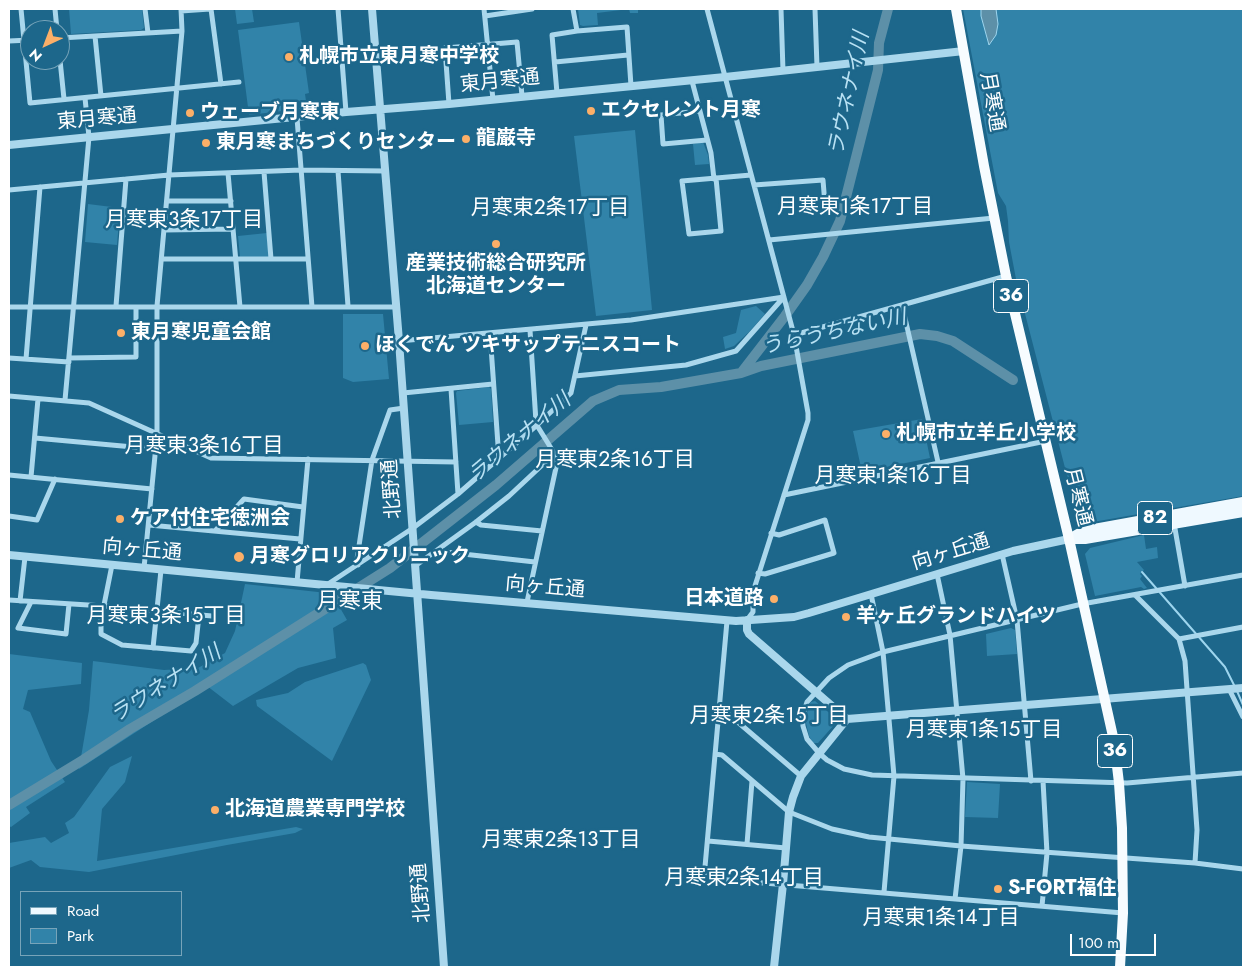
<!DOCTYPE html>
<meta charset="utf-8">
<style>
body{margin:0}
#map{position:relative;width:1252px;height:976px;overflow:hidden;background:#1d678b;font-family:Jost,sans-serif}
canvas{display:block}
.frame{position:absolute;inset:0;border:10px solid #fff;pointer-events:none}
.legend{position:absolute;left:20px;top:891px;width:162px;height:65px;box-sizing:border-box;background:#1d678b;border:1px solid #77a4b9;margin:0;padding:6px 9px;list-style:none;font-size:15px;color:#fff}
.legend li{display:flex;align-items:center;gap:10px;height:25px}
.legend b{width:25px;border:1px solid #77a4b9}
.north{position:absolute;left:20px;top:20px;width:50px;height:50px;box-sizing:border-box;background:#1d678b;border:1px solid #77a4b9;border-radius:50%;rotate:223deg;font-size:14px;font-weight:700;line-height:20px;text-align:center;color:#fff}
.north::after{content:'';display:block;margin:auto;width:18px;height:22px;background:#fcaf68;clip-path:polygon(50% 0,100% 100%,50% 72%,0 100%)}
.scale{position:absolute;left:1070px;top:934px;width:86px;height:22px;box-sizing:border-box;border:2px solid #fff;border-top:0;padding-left:6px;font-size:15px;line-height:18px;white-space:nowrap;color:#fff;-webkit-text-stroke:4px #1d678b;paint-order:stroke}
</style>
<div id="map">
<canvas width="1252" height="976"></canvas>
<div class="frame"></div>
<ul class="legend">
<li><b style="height:6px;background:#eff9ff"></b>Road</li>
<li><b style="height:14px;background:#3183a9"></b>Park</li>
</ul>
<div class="north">N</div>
<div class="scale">100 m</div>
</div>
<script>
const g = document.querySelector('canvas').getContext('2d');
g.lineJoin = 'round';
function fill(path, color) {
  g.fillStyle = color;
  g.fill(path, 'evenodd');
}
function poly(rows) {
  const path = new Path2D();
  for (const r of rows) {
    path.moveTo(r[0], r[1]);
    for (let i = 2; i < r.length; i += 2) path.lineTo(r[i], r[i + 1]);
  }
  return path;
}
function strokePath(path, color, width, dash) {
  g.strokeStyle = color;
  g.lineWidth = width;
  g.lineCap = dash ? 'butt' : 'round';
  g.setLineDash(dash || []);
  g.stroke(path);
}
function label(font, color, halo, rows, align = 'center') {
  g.font = font + ' Jost,"Noto Sans JP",sans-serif';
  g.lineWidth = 5;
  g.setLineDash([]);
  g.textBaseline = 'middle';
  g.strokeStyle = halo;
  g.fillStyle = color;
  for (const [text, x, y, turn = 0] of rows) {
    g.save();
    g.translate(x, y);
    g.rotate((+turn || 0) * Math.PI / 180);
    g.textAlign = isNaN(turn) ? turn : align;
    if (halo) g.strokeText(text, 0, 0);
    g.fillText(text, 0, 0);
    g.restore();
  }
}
fill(poly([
 [69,9,142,9,144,28,141,30,71,34],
 [235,9,252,9,254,22,237,24],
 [578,9,638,9,638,13,630,13,629,9,597,13,598,25,583,26,580,25],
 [963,9,1243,9,1243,496,1087,523,1078,518,1016,279,1009,242,1008,221,1006,206,998,193],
 [299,22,309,93,305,94,307,108,249,115,238,30],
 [635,130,652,310,596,316,574,136],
 [703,142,708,155,709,164,695,165,693,144],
 [88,204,120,208,117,245,85,242],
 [267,233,269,257,240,257,238,236],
 [756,306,765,314,749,332,734,346,725,349,723,337,736,333,741,310],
 [343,314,383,314,389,379,353,382,343,378],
 [489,387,491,389,493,422,459,425,456,393,457,391],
 [922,419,930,458,862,472,853,431],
 [1144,535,1146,549,1157,547,1158,558,1137,562,1144,570,1140,574,1142,576,1140,579,1147,588,1144,589,1141,587,1095,596,1085,554,1090,548],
 [245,584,327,593,339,606,347,620,333,628,336,658,298,668,233,706,207,686,79,769,89,710,93,661,164,670,198,668,225,653,235,631],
 [1011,628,1015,630,1017,654,987,656,986,634],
 [9,654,82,663,81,684,28,690,23,709,30,712,51,761,65,782,26,807,30,813,11,827,9,826],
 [363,663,366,665,371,680,332,761,257,706,256,700,288,693,305,682],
 [815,701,833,716,834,725,818,743,813,743,809,736,806,723,808,706,811,702],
 [132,756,125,782,102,809,97,861,296,827,303,829,295,833,227,845,89,872,40,867,31,860,9,868,9,843,45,837,51,843,69,833,65,823,74,817,110,767],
 [967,782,1000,784,998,818,965,817]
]), '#3183a9');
const water = poly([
 [981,9,996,9,998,24,996,35,989,45,981,16,981,9]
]);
fill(water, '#5d90a8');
strokePath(water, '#9dd5ee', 1);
strokePath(poly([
 [1142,572,1225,667,1235,687],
 [1237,691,1243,705]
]), '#9dd5ee', 2);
strokePath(poly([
 [741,373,785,316,807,285,823,257,840,221,878,70,879,43,888,9],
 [9,805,83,760,130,729,195,691,390,568,496,485,593,401,619,390,661,387,741,373,761,366,920,334,937,336,953,341,1013,380]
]), '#5d90a8', 10);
strokePath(poly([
 [21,9,30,103,239,82],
 [55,9,57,30],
 [145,9,148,33],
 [211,9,221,84],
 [338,9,346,112],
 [484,9,493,100],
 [573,9,577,31],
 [707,9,794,335,808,413,808,420,753,592,753,612,747,620],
 [781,9,783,71],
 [815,9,817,67],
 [181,11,210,9],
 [485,16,532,9],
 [95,36,101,96],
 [60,38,182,31],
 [9,41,30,40],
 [60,60,64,99],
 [555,62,628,55],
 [692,81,711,153,714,179],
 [557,93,552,35,577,31,627,27,631,86],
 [449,104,445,48,517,42,522,96],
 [700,111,661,115,663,144,707,140],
 [297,118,312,307],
 [338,171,348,306],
 [264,172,271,259],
 [228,173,240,307],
 [716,178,721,231,689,234,682,181,751,175],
 [754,185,823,180,825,205],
 [9,190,169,175,301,170,386,171],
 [167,201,231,201],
 [164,230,233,229],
 [769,240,994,218],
 [162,259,308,259],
 [902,305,938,462],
 [116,306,126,179],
 [9,307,396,307],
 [490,333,499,459],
 [794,335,1006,276],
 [399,341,631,320,784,297],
 [9,358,69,362],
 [69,358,136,357,136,307],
 [26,359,40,187],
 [575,376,686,365,736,351,783,298],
 [451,389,458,494],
 [403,393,493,384],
 [9,396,89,403,211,458,456,462],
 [65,400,89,137,85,98],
 [35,438,155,449],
 [9,475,152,489],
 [31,477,38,399],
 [784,495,1046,441],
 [9,516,37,520,55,479],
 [476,522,481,525,542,531],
 [1174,523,1185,586],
 [149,525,300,539],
 [215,531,244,499,303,507],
 [439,550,445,552,535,562],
 [1002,554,1017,620,1031,781],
 [112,565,101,620,101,634,122,645,191,651,196,643,199,615],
 [358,565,357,559,372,460,390,410,404,408],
 [415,566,476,522,509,496,554,454],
 [144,568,157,435,157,306,182,31,181,9],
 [758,573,765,574,834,553,825,520,779,535,771,533],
 [937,574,950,635,963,779,961,846,955,899],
 [1243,575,1082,604,883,652,848,665,829,678,807,702,802,717,803,726,807,739,819,753,827,760,844,769,872,775,1127,783,1243,773],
 [297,582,308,459],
 [328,584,413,528,458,494,537,425,571,393,586,325],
 [871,594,883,652,894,776,884,892],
 [1135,595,1179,639,1185,661,1197,830,1195,863],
 [9,600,104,606,212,616],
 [20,601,25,557],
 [31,602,18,628,66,634,69,604],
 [527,602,557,463,554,453,538,427,536,422,530,330],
 [727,621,704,878,1123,913],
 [1179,639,1243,627],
 [153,648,161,570],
 [1229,689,1243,717],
 [719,706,801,776],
 [715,754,722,755,789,812,832,829,869,837,961,846,1195,863,1243,869],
 [708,841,786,848],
 [747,844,752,781],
 [1042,906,1047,853,1043,781]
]), '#aad7ec', 5);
strokePath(poly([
 [372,9,399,341,444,967],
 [9,145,346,112,449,104,725,77,964,51],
 [9,555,431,595,736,621,794,617,809,613,1013,551,1069,539],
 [747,620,747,630,749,634,847,719,801,776,793,797,789,812,783,884,774,967],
 [847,719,1243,688]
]), '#aad7ec', 8);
strokePath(poly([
 [1069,539,1083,531,1243,502],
 [1070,539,1085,539,1243,512]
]), '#eff9ff', 10);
strokePath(poly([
 [956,9,984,166,1006,276,1069,539,1114,741,1119,783,1122,828,1123,913,1120,967]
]), '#f7fcff', 10);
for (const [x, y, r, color] of [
 [289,57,5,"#fcaf68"],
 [591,111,5,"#fcaf68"],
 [190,113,5,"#fcaf68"],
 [466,139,5,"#fcaf68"],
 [206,143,5,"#fcaf68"],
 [496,244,5,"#fcaf68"],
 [121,333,5,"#fcaf68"],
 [365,346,5,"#fcaf68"],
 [886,434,5,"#fcaf68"],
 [120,519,5,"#fcaf68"],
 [239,557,6,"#fcaf68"],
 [774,599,5,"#fcaf68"],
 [846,617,5,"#fcaf68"],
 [215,810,5,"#fcaf68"],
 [998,889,5,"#fcaf68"]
]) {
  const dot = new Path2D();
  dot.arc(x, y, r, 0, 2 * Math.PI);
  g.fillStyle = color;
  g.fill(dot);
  strokePath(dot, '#1d678b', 2);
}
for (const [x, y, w] of [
 [1011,296,35],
 [1155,518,35],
 [1115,751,35]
]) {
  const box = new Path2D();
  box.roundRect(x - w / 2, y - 16.5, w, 33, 4);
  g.fillStyle = '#1d678b';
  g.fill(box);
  strokePath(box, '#fff', 1);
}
label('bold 19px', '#fff', null, [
 ["36",1011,296],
 ["82",1155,518],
 ["36",1115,751]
]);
label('bold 20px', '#fff', '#1d678b', [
 ["札幌市立東月寒中学校",299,57],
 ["エクセレント月寒",601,111],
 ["ウェーブ月寒東",200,113],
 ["龍巌寺",476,139],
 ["東月寒まちづくりセンター",216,143],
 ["産業技術総合研究所",496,264,"center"],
 ["北海道センター",496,287,"center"],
 ["東月寒児童会館",131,333],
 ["ほくでん ツキサップテニスコート",375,346],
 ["札幌市立羊丘小学校",896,434],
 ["ケア付住宅徳洲会",130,519],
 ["月寒グロリアクリニック",250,557],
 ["日本道路",764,599,"right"],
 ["羊ヶ丘グランドハイツ",856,617],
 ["北海道農業専門学校",225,810],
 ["S-FORT福住",1008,889]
], 'left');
label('20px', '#fff', '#1d678b', [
 ["東月寒通",500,82,-6],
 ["月寒通",991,102,80],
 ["東月寒通",97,120,-5],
 ["北野通",393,489,-94],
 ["月寒通",1077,497,76],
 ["向ヶ丘通",142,551,5],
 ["向ヶ丘通",951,553,-17],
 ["向ヶ丘通",545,588,5],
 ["北野通",422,893,-94]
]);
label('italic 21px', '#b9e2f4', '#1d678b', [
 ["ラウネナイ川",850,94,-78],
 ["うらうちない川",834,333,-12],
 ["ラウネナイ川",520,439,-40],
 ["ラウネナイ川",166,685,-32]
]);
label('21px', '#fff', '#1d678b', [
 ["月寒東1条17丁目",855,208],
 ["月寒東2条17丁目",550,209],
 ["月寒東3条17丁目",184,221],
 ["月寒東3条16丁目",204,447],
 ["月寒東2条16丁目",615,461],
 ["月寒東1条16丁目",893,477],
 ["月寒東3条15丁目",166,617],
 ["月寒東2条15丁目",769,717],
 ["月寒東1条15丁目",984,731],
 ["月寒東2条13丁目",561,841],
 ["月寒東2条14丁目",744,879],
 ["月寒東1条14丁目",941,919]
]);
label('22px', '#fff', '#1d678b', [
 ["月寒東",350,603]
]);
</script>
